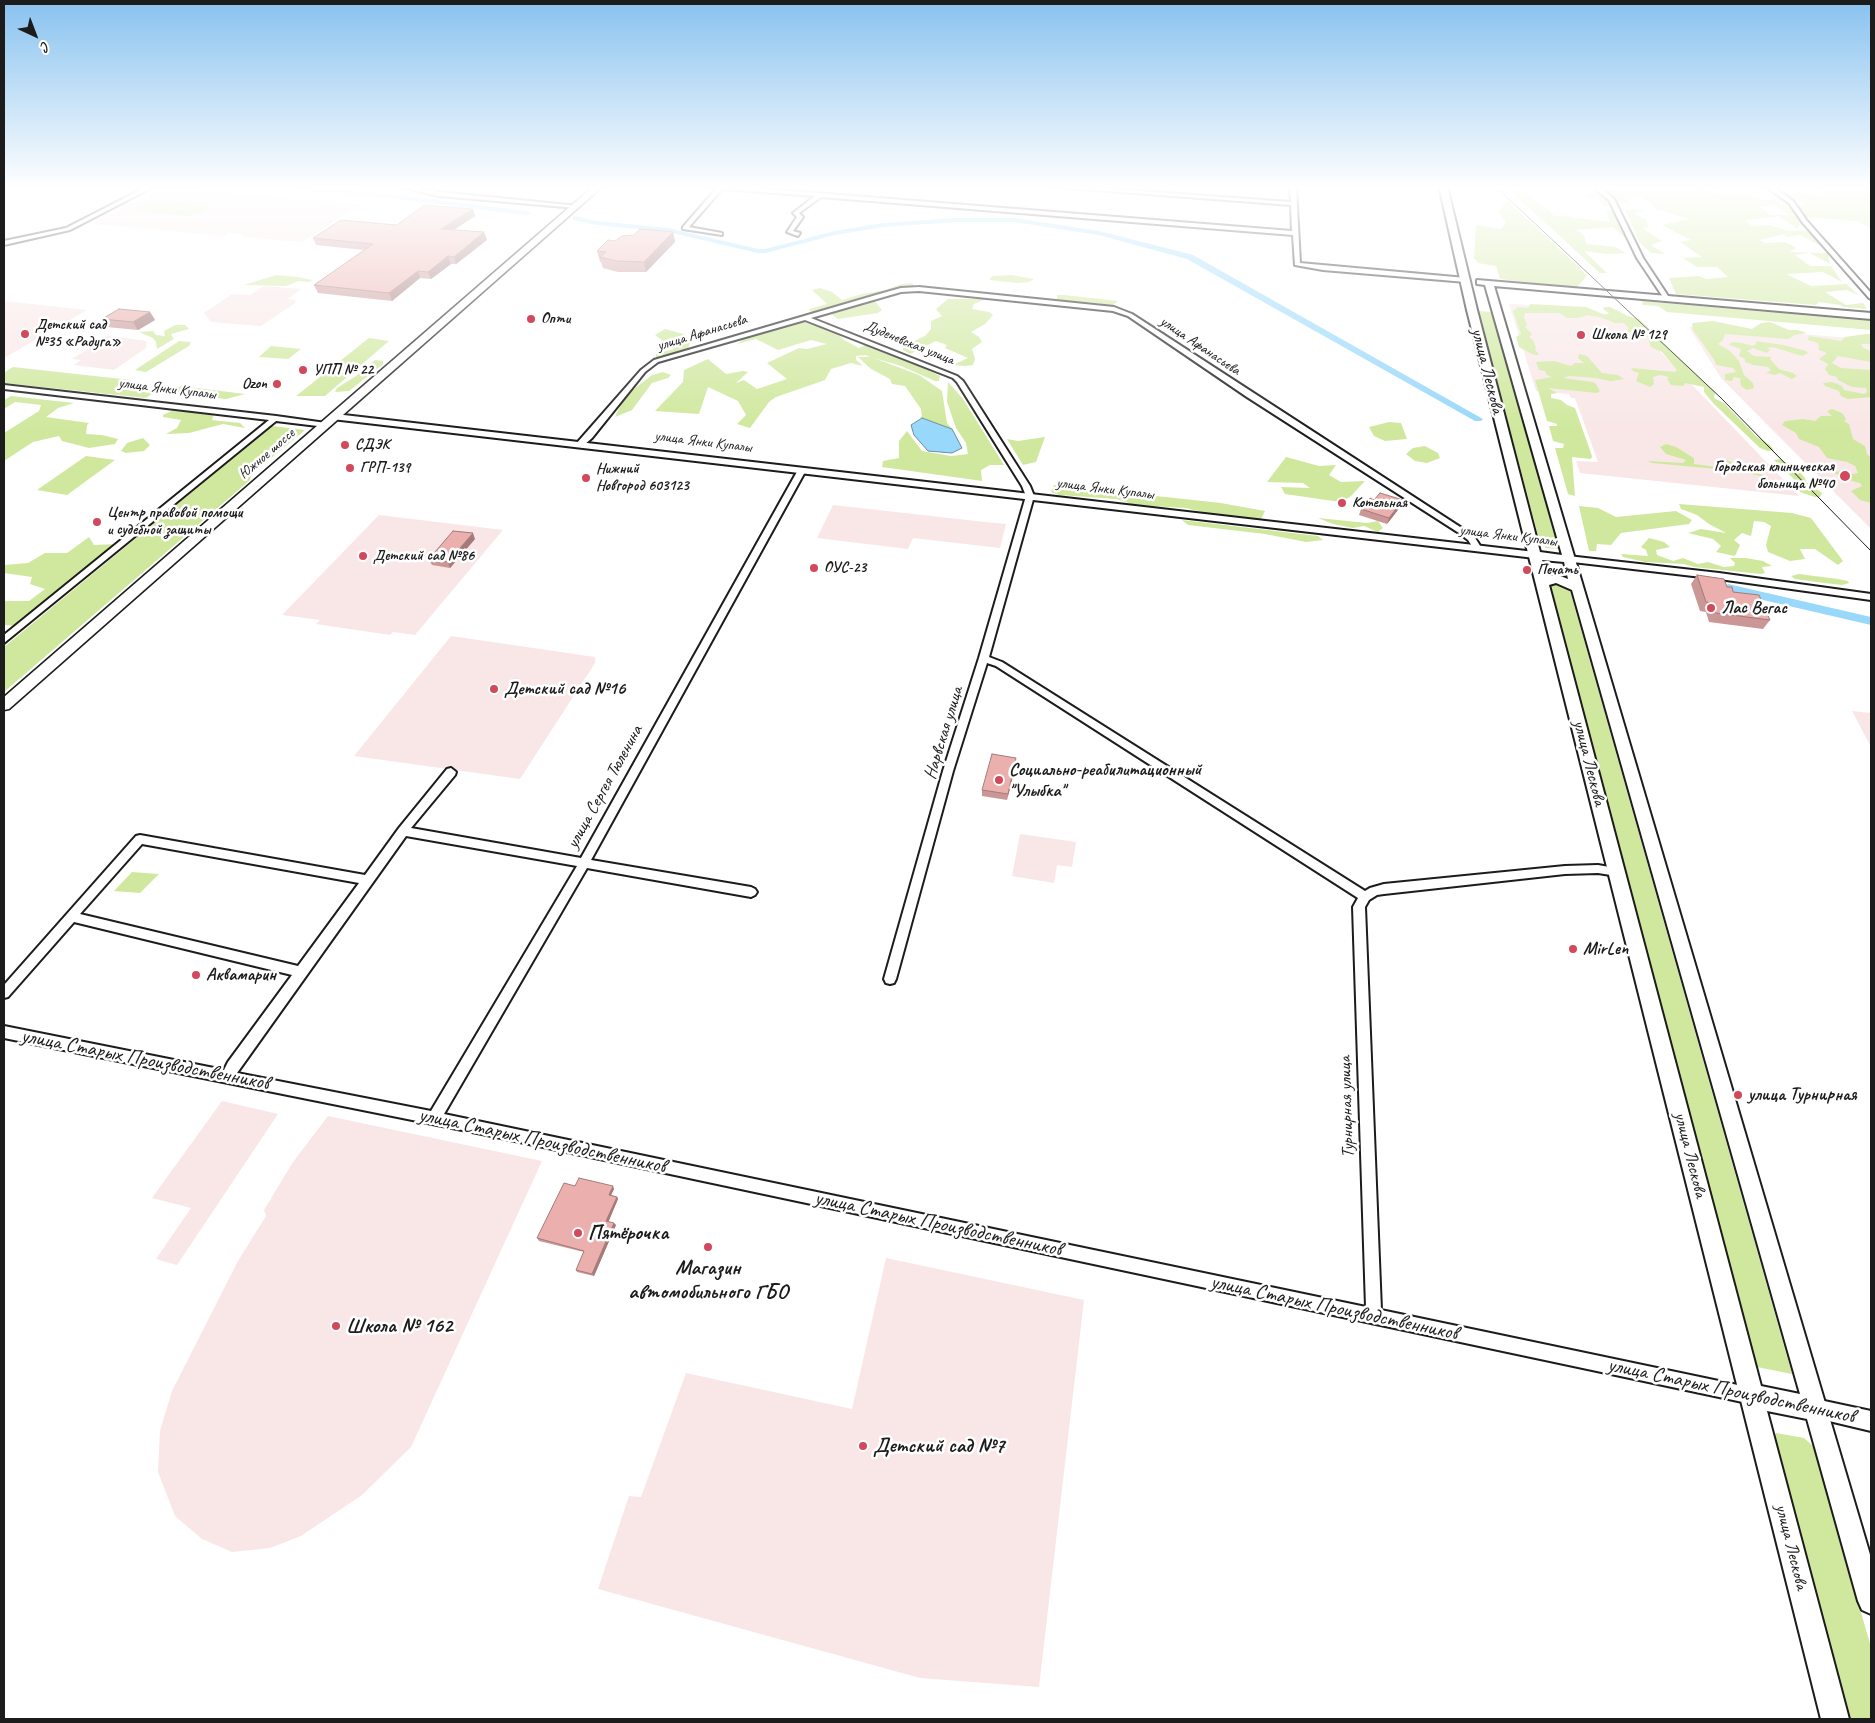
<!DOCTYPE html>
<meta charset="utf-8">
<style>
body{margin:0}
#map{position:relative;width:1875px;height:1723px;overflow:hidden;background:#fff;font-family:Caveat,sans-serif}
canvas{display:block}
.frame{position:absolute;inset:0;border:5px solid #1c1c1c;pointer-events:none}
.north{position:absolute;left:10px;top:10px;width:50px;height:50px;-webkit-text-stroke:4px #fff;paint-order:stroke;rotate:137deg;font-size:14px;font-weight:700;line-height:20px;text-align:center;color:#1c1c1c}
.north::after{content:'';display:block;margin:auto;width:18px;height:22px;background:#1c1c1c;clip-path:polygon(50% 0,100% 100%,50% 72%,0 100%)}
</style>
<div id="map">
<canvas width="1875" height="1723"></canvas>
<div class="frame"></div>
<div class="north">С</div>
</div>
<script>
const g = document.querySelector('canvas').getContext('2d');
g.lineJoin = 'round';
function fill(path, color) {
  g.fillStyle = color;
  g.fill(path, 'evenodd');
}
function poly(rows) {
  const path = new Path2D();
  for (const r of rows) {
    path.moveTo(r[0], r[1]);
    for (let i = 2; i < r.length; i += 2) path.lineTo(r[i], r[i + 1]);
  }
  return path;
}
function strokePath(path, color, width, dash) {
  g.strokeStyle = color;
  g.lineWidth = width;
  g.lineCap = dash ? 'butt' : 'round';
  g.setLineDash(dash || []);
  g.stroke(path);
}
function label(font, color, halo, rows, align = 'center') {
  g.font = font + ' Caveat,sans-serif';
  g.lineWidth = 5;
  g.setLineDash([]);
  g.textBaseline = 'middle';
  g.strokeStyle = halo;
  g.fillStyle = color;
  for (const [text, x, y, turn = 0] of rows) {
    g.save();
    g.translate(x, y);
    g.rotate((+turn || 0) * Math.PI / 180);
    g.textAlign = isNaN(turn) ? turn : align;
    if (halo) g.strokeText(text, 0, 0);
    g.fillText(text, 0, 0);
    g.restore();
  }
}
fill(poly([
 [163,187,361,205,302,242,242,237,244,235,229,233,225,236,92,224],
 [264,286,301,289,288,299,295,300,295,303,261,326,211,322,204,313,232,294,250,295],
 [4,301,87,310,4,358],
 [1509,304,1586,308,1589,314,1624,314,1799,496,1580,473,1576,461,1598,462,1575,398,1571,398,1569,394,1536,391],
 [1701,325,1871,340,1871,529,1721,378,1689,327],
 [108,336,147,341,146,348,114,370,74,365,81,360,72,359],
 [833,505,985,522,1006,524,1000,548,913,538,908,549,817,538],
 [379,515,503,530,415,635,393,632,390,635,316,624,320,620,282,615],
 [451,636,595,657,595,663,520,779,354,756],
 [1852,711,1871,713,1871,747],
 [1020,834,1076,842,1072,867,1057,865,1054,883,1012,876],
 [222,1101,278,1114,177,1265,156,1259,191,1208,152,1198],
 [328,1116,542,1161,411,1447,362,1495,301,1536,270,1548,232,1552,202,1539,175,1516,158,1472,160,1431,172,1391,238,1261,266,1216,264,1210,293,1162],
 [886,1258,1084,1300,1039,1687,920,1678,598,1589,629,1496,641,1497,686,1373,852,1409]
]), '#f9e7e7');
fill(poly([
 [1505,186,1517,186,1520,190,1549,210,1552,215,1610,222,1606,209,1615,211,1631,241,1628,241,1613,227,1576,230,1583,234,1587,244,1615,247,1626,253,1606,254,1584,251,1607,273,1600,273],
 [1583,186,1593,186,1610,199,1612,206,1604,206,1596,198,1588,199,1585,194,1593,193],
 [1598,186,1690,186,1697,189,1703,190,1705,186,1748,186,1749,187,1725,188,1711,193,1727,196,1746,194,1764,200,1784,199,1786,200,1779,202,1780,204,1791,204,1797,214,1788,214,1773,205,1759,207,1771,215,1797,215,1802,222,1798,229,1778,216,1746,220,1752,226,1770,225,1788,231,1809,230,1821,246,1800,235,1786,237,1784,234,1760,240,1765,243,1785,242,1797,248,1789,252,1828,253,1830,264,1810,253,1795,255,1810,266,1831,266,1842,282,1823,272,1786,274,1811,286,1847,284,1858,295,1847,290,1825,292,1846,305,1863,303,1867,309,1843,307,1840,305,1819,302,1816,305,1676,294,1669,278,1699,276,1706,279,1728,277,1717,267,1697,267,1683,258,1702,257,1680,242,1691,240,1662,225,1690,219,1656,209,1643,196,1624,197,1632,205,1616,201],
 [1811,186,1871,186,1871,228,1857,221,1806,217,1796,205,1805,205,1802,201,1791,201,1775,189,1822,197,1826,196],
 [161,200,206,205,208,207,202,212,187,216,137,211,137,208,146,204],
 [1508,201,1580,268,1587,276,1576,288,1500,279,1496,266,1478,263,1474,258,1476,225,1501,229,1506,222,1498,211],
 [1640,209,1645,211,1634,213,1646,220,1649,227,1642,228,1662,241,1651,245,1665,254,1651,253,1640,243,1625,210],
 [276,275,298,277,313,280,309,282,299,281,286,286,244,285],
 [1012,275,1034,279,1029,282,1018,283,989,280,992,276],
 [912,283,914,287,811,313,809,309,827,304,812,290,820,288,832,292,842,300,862,294,885,290,901,284],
 [1057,295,1064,295,1118,301,1113,305,1103,305,1097,303,1057,300],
 [948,299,985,299,974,304,972,309,989,312,993,315,985,324,971,332,979,337,982,342,972,349,975,359,973,365,965,366,953,365,968,358,945,348,947,345,936,341,910,354,903,350,904,346,925,336,931,329,931,321,942,316,936,309],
 [875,301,882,310,878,313,838,319,831,314],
 [1642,301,1871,321,1871,330,1667,312,1658,306,1643,305],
 [1530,304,1586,307,1605,315,1609,313,1603,309,1604,307,1610,307,1628,316,1639,319,1715,392,1714,398,1724,403,1757,437,1770,445,1774,450,1768,451,1760,448,1714,404,1704,392,1704,387,1685,383,1683,386,1671,385,1667,379,1669,377,1660,375,1653,377,1654,384,1650,387,1636,381,1639,373,1633,371,1631,368,1675,372,1677,370,1662,352,1651,347,1646,334,1628,332,1628,327,1623,323,1615,323,1600,317,1587,315,1578,318,1567,318,1559,313,1525,313,1524,317,1527,325,1525,327,1532,334,1529,337,1533,340,1536,348,1535,350,1539,354,1537,355,1532,354,1519,347,1516,337,1521,334,1513,311,1518,307,1528,308],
 [1478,311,1492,312,1561,544,1561,548,1558,549,1546,548,1540,543],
 [800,321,836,332,844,340,859,348,869,343,884,353,901,357,940,376,939,381,935,381,901,366,874,358,919,375,942,391,947,423,952,429,922,418,921,409,905,386,892,384,890,379,871,369,858,357,870,357,865,355,856,356,856,360,863,366,851,363,831,369,825,380,776,397,769,402,750,428,737,424,746,415,738,401,708,387,699,414,655,411,683,382,684,370,708,359,726,374,743,371,748,372,736,383,744,380,757,389,787,379,767,363,799,348,807,349,827,344,811,340,778,350,756,339,737,344,747,337],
 [1713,321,1752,329,1761,323,1770,322,1789,330,1797,330,1807,333,1795,335,1788,339,1725,334,1723,340,1718,344,1730,351,1739,361,1744,375,1753,383,1754,388,1747,390,1741,386,1740,378,1734,377,1732,381,1725,380,1725,374,1736,372,1733,368,1716,365,1715,361,1693,330,1692,323],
 [175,325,185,325,189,329,171,334,174,339,157,349,156,342,153,338,139,332,153,331,156,335,165,336,164,331],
 [665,329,684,334,691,340,688,349,656,359,656,354,674,349,655,335],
 [1865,334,1871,334,1871,344,1861,344,1863,348,1869,350,1871,354,1871,362,1838,356,1832,363,1841,368,1871,370,1871,397,1848,399,1841,396,1839,391,1825,386,1823,383,1832,382,1842,386,1844,390,1864,394,1867,392,1866,388,1852,387,1838,380,1837,377,1829,375,1825,369,1828,364,1819,359,1827,353,1819,350,1818,343,1808,340,1809,336,1841,341,1845,337],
 [369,338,389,341,325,396,296,396],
 [179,341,191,342,189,346,146,372,135,370],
 [1756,341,1783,345,1806,351,1808,353,1802,356,1773,347,1767,348,1770,350,1767,353,1753,348,1747,351,1754,356,1772,357,1770,359,1779,369,1793,373,1797,376,1792,379,1780,373,1775,375,1766,373,1771,370,1768,367,1753,365,1745,362,1745,359,1739,356,1741,349,1729,345,1732,342,1742,343,1753,346,1756,344],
 [271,346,301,349,288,359,259,357],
 [1579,354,1587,356,1602,373,1618,375,1624,379,1611,381,1595,378,1569,376,1563,378,1593,382,1596,384,1600,391,1597,393,1548,388,1557,393,1551,394,1551,398,1561,400,1567,405,1575,408,1592,456,1591,459,1572,457,1575,496,1568,494,1555,448,1563,448,1564,444,1553,441,1549,426,1557,426,1557,424,1547,421,1535,380,1552,377,1547,375,1545,371,1539,370,1536,362,1554,361,1571,366,1575,363,1584,363,1578,358],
 [375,360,383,361,383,364,349,391,335,392,337,388,356,376],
 [13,367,131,380,127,390,153,393,146,398,4,383,4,373],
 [663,372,671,375,668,378,652,383,632,410,615,417,625,396,652,375],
 [948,382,963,399,1004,465,990,465,981,470,982,481,882,467,883,461,899,458,899,441,907,431,922,451,951,456,968,454,966,443,956,428,947,402],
 [181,386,245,394,226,399,181,394,174,389],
 [11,396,74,403,58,408,46,417,89,423,87,425,86,434,102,435,118,439,115,444,89,448,62,441,59,436,33,442,4,461,4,433,39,411,41,405,15,402,4,409,4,400],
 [176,409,214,414,212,420,240,423,245,428,223,424,189,433,166,434,177,428,181,420,163,417,163,415],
 [1832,409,1842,413,1846,419,1844,421,1849,424,1853,439,1865,446,1867,454,1871,458,1871,503,1860,500,1851,491,1862,486,1860,483,1852,481,1832,472,1840,471,1853,474,1858,473,1855,466,1847,462,1827,458,1819,447,1799,439,1796,433,1782,425,1785,421,1803,419,1815,421,1821,416,1832,416,1827,411],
 [1389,422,1401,423,1407,439,1385,441,1374,436,1369,427],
 [272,426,305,430,251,475,250,480,4,692,4,647],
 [1045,437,1036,462,1023,465,1007,439,1018,441],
 [143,438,150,445,144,451,126,453,121,451,127,443],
 [1666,444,1676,447,1694,458,1694,464,1716,467,1721,463,1720,459,1729,461,1744,469,1763,475,1761,476,1738,471,1652,463,1648,461,1683,463,1686,460,1666,454,1660,447],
 [1425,446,1438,453,1440,458,1427,463,1415,461,1406,454,1413,448],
 [86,456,115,460,67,495,37,490],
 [1286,457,1319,466,1336,465,1329,475,1341,482,1365,481,1350,497,1340,502,1285,494,1281,487,1310,488,1303,483,1267,482],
 [1780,459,1797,468,1805,478,1806,482,1822,493,1820,497,1815,497,1800,492,1795,485,1795,480,1774,460],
 [1054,485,1221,503,1265,511,1261,519,1230,518,1185,508,1135,505,1117,499,1059,495,1051,492],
 [1679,504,1792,513,1811,518,1843,561,1838,565,1815,549,1800,549,1805,559,1790,561,1768,552,1766,545,1771,526,1764,522,1754,521,1751,536,1742,533,1734,540,1740,545,1735,556,1716,552,1721,546,1713,539,1688,533,1701,529,1726,533,1709,524,1697,515,1681,509],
 [1579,506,1598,508,1616,517,1676,511,1692,520,1689,524,1621,533,1611,545,1597,544,1596,551,1589,551],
 [1318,518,1367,523,1378,521,1383,528,1378,532,1364,526,1353,528,1333,524],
 [1182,520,1318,536,1323,540,1306,542,1265,534,1188,525],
 [89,537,94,545,119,544,18,626,4,625,4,601,29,601,45,589,30,584,32,577,4,573,4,565,28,563,45,553,67,553],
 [1649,538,1664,542,1670,547,1656,550,1657,555,1673,561,1683,558,1698,564,1708,562,1724,567,1734,566,1735,563,1730,558,1746,558,1763,561,1772,566,1762,567,1765,573,1761,574,1694,567,1684,564,1645,562,1623,557,1621,554,1648,556,1646,550,1641,547],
 [1799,574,1838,579,1848,581,1849,583,1842,585,1824,583,1795,579,1791,576],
 [1553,581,1569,587,1792,1374,1752,1366,1549,585],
 [132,872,159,874,140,893,114,891],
 [1776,1433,1804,1438,1813,1446,1871,1647,1871,1719,1848,1719,1773,1438]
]), '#d0e89e');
const water = poly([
 [922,418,952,429,962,448,952,453,928,451,914,435,911,425,922,418]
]);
fill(water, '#98d8fa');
strokePath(water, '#668da1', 1);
fill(poly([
 [265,186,295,186,389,194,527,211,531,213,527,215,389,198,268,188,265,186],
 [573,216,597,221,668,228,758,249,765,249,835,231,883,223,956,218,1014,218,1099,231,1193,255,1483,419,1481,421,1475,421,1187,259,1099,235,1014,222,956,222,883,227,835,235,765,253,758,253,668,232,597,225,573,220,573,216],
 [1728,584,1871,617,1871,625,1724,591,1722,588,1728,584]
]), '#98d8fa');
const minor = poly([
 [148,186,155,186,70,230,4,245,4,241,66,228,148,186],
 [397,186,408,186,439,192,579,206,576,208,439,196,397,186],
 [704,186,728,186,1292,231,1291,205,1043,186,1069,186,1291,202,1290,186,1296,186,1300,263,1466,278,1469,280,1466,282,1323,270,1295,265,1293,235,821,197,799,213,803,217,793,231,800,233,798,236,787,232,797,217,793,213,815,196,722,189,689,227,722,233,722,235,683,229,683,227,717,188,704,186],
 [1592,186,1598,186,1614,199,1643,258,1670,299,1669,300,1665,300,1637,258,1609,200,1592,186],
 [1765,186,1772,186,1793,201,1807,221,1871,293,1871,299,1869,298,1803,223,1789,203,1765,186],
 [919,287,1114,307,1132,314,1474,536,1482,549,1481,551,1475,551,1468,540,1459,533,1247,397,1128,316,1113,311,919,291,901,292,811,318,957,376,963,381,1030,486,1034,496,989,657,1002,662,1365,891,1370,888,1384,884,1565,866,1598,865,1621,869,1623,872,1621,875,1617,876,1598,873,1565,874,1384,894,1377,895,1369,900,1365,907,1381,1310,1752,1388,1758,1390,1760,1396,1758,1402,1752,1404,482,1134,4,1038,4,1026,224,1070,228,1062,292,975,74,922,8,997,4,998,4,985,136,836,140,835,365,875,399,828,447,769,451,768,456,772,455,775,411,828,581,858,798,470,802,468,806,470,591,860,751,887,755,889,757,892,755,895,751,897,587,868,444,1114,1366,1307,1353,907,1358,898,996,666,987,663,953,771,896,979,894,983,890,984,886,983,884,979,943,771,979,658,1026,496,1022,486,957,382,953,378,805,320,658,362,645,372,592,438,583,446,576,444,641,370,654,360,876,295,901,288,919,287],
 [406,836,577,866,431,1111,237,1073,406,836],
 [142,844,359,883,298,966,80,914,142,844],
 [4,385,276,416,326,423,330,425,326,427,276,421,4,643,4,635,269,420,4,389,4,385]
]);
const tertiary = poly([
 [335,414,1535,552,1540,555,1535,558,332,419,331,417,335,414],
 [1568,556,1719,573,1871,594,1871,600,1719,579,1564,561,1563,559,1564,557,1568,556],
 [1815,1399,1871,1411,1871,1431,1808,1416,1805,1409,1808,1402,1815,1399]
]);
const secondary = poly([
 [1439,186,1447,186,1477,310,1540,552,1562,555,1485,285,1477,284,1477,280,1871,313,1871,319,1494,286,1871,1558,1871,1614,1862,1610,1858,1601,1807,1419,1767,1411,1849,1719,1821,1719,1467,310,1439,186],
 [1542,560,1564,562,1568,579,1558,575,1547,576,1542,560],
 [1556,583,1572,590,1800,1394,1761,1386,1549,585,1556,583]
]);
const primary = poly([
 [594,186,603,186,9,709,4,710,4,697,594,186]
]);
strokePath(minor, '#1c1c1c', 4);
strokePath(tertiary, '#1c1c1c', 4);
strokePath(secondary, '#1c1c1c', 4);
strokePath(primary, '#1c1c1c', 3);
fill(minor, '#fff');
fill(tertiary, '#fff');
fill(secondary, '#fff');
fill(primary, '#fff');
strokePath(poly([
 [1495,186,1721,398,1871,551]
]), '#1c1c1c', 1);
fill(poly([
 [473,209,475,216,454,230,484,232,487,240,456,264,451,264,431,279,420,278,392,301,318,293,314,285,364,250,316,245,313,238,397,225],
 [673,232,675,242,646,272,618,272,603,268,601,262,600,262,597,251],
 [150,312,155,320,138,330,107,327,102,319],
 [1374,500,1403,500,1401,506,1387,524,1359,515,1361,509],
 [475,539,450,568,432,565,429,559],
 [1697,575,1727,587,1770,620,1763,629,1709,622,1706,612,1700,611,1691,584],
 [1016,764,1007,800,982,796,982,790],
 [575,1186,614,1189,611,1195,617,1197,618,1199,608,1222,616,1225,594,1276,577,1272,576,1270,584,1252,539,1241,537,1238]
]), '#ca9796');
fill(poly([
 [473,209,475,216,444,236,441,229],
 [484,232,487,240,456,264,454,257],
 [673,232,675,242,646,272,644,262],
 [448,256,451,264,431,279,428,272],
 [418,271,420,278,392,301,389,293],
 [150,312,155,320,138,330,133,322],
 [1403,500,1401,506,1387,524,1389,518],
 [473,533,475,539,450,568,448,562],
 [1016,758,1016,764,1007,800,1008,794],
 [613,1186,614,1189,610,1197,609,1195],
 [617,1197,618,1199,608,1223,606,1221],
 [614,1223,616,1225,594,1276,592,1274]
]), '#a47b7a');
const building = poly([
 [424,205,473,209,441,229,484,232,454,257,448,256,428,272,418,271,389,293,314,285,373,244,313,238,341,220,397,225,424,205],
 [640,229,673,232,644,262,616,261,600,257,606,252,597,251,608,240,615,241,622,236,634,235,640,229],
 [119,309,150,312,133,322,102,319,119,309],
 [1380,493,1403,500,1389,518,1361,509,1370,498,1374,500,1380,493],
 [453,531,473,533,448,562,429,559,453,531],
 [1697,575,1724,579,1727,587,1732,587,1733,592,1759,595,1770,620,1716,613,1712,603,1706,602,1697,575],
 [992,754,1016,758,1008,794,982,790,992,754],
 [579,1178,613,1186,609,1195,617,1197,606,1221,614,1223,592,1274,576,1270,584,1251,537,1238,564,1183,575,1186,579,1178]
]);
fill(building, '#ebb0ae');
strokePath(building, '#a47b7a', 1);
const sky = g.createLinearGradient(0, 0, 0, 427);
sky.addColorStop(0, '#88c2ef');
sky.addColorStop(0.44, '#fff');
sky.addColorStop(1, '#ffffff00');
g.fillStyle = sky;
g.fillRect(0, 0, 1875, 427);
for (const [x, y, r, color] of [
 [531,319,5,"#d1495b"],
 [25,334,5,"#d1495b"],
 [1581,335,5,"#d1495b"],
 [303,370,5,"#d1495b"],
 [277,384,5,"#d1495b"],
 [345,445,5,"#d1495b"],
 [350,468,5,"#d1495b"],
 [1845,476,6,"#d1495b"],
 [586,478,5,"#d1495b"],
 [1342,503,5,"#d1495b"],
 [97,522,5,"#d1495b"],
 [363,556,5,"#d1495b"],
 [814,568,5,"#d1495b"],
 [1527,570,5,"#d1495b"],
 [1711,608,5,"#d1495b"],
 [494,689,5,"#d1495b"],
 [999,780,5,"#d1495b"],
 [1573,949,5,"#d1495b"],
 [196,975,5,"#d1495b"],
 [1738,1095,5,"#d1495b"],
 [578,1233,5,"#d1495b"],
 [708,1247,5,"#d1495b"],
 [336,1326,5,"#d1495b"],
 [863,1446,5,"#d1495b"]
]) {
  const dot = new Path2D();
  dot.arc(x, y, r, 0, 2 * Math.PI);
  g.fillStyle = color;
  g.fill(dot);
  strokePath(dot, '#fff', 2);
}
label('bold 15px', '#1c1c1c', '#fff', [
 ["Опти",541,319],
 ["Детский сад",35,325],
 ["№35 «Радуга»",35,342],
 ["Школа № 129",1591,335],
 ["УПП № 22",313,370],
 ["Ozon",267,384,"right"],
 ["СДЭК",355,445],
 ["Городская клиническая",1834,467,"right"],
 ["больница №40",1834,484,"right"],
 ["ГРП-139",360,468],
 ["Нижний",596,469],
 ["Новгород 603123",596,486],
 ["Котельная",1352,503],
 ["Центр правовой помощи",107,513],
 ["и судебной защиты",107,530],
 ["Детский сад №86",373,556],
 ["ОУС-23",824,568],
 ["Печать",1537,570]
], 'left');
label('15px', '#1c1c1c', '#fff', [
 ["улица Афанасьева",702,333,-17],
 ["Дуденевская улица",909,343,22],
 ["улица Афанасьева",1200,346,34],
 ["улица Янки Купалы",167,389,7],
 ["улица Янки Купалы",703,442,7],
 ["Южное шоссе",267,454,-41],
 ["улица Янки Купалы",1105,489,7],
 ["улица Янки Купалы",1508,536,7]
]);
label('18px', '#1c1c1c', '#fff', [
 ["улица Лескова",1487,371,76],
 ["Нарвская улица",944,733,-73],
 ["улица Лескова",1589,763,76],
 ["улица Сергея Тюленина",605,787,-61],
 ["Турнирная улица",1347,1107,-92],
 ["улица Лескова",1690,1155,76],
 ["улица Лескова",1791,1547,76]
]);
label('bold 18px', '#1c1c1c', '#fff', [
 ["Лас Вегас",1721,608],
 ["Детский сад №16",504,689],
 ["Социально-реабилитационный",1009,770],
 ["\"Улыбка\"",1009,791],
 ["MirLen",1583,949],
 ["Аквамарин",206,975],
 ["улица Турнирная",1748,1095]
], 'left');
label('21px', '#1c1c1c', '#fff', [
 ["улица Старых Производственников",145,1060,11],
 ["улица Старых Производственников",542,1141,12],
 ["улица Старых Производственников",938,1224,12],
 ["улица Старых Производственников",1334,1308,12],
 ["улица Старых Производственников",1731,1391,12]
]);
label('bold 21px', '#1c1c1c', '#fff', [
 ["Пятёрочка",588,1233],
 ["Магазин",708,1268,"center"],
 ["автомобильного ГБО",708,1292,"center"],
 ["Школа № 162",346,1326],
 ["Детский сад №7",873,1446]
], 'left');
</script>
